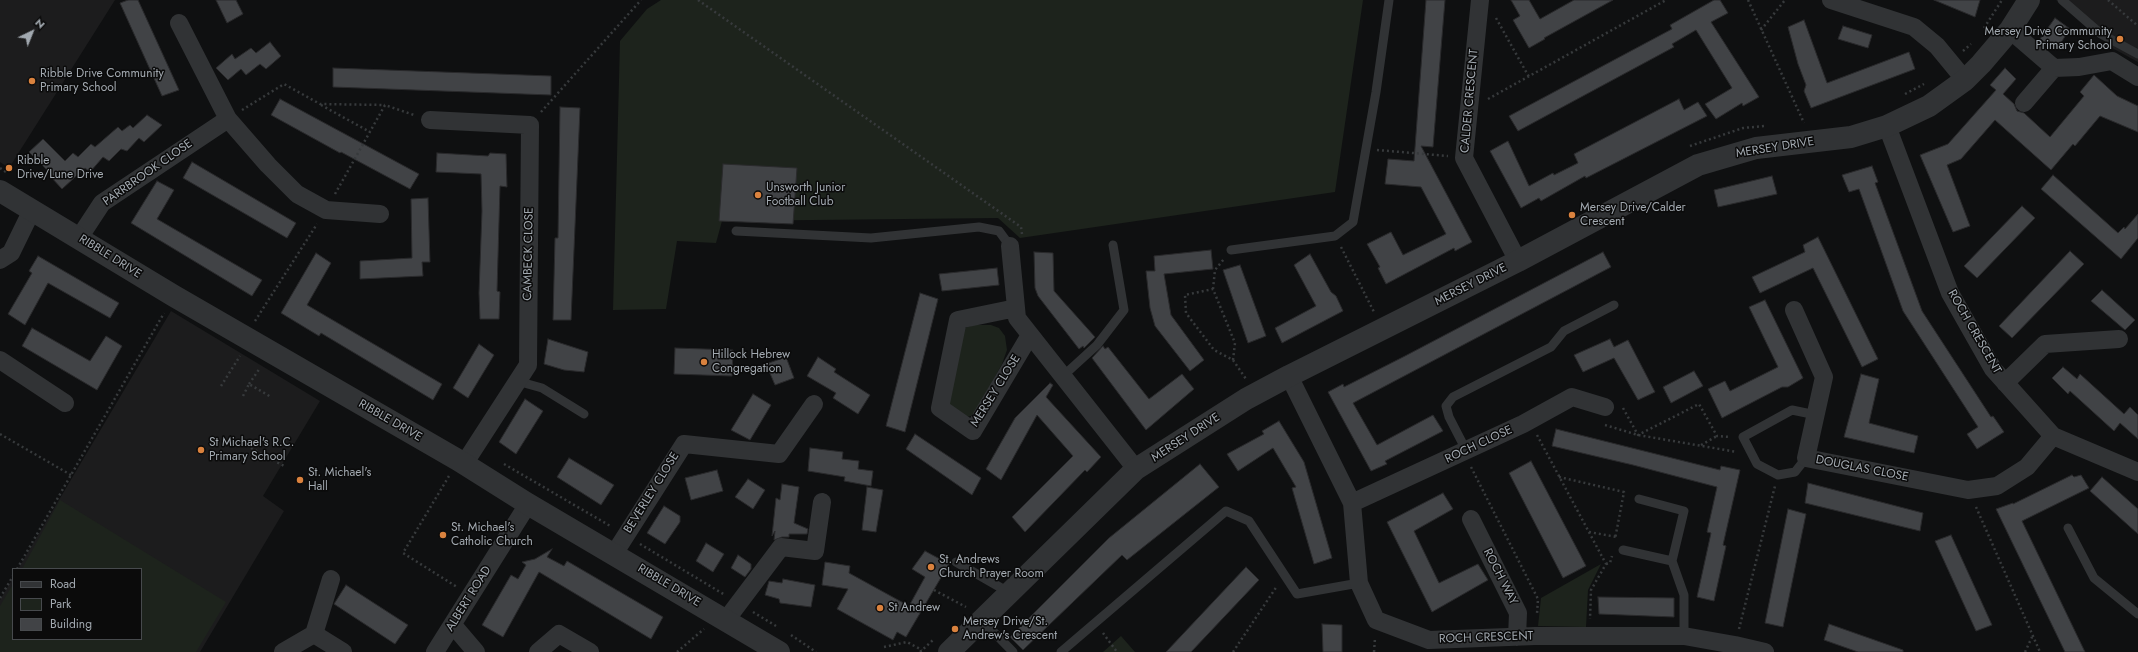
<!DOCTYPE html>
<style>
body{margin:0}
#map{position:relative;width:2138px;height:652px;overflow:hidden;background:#0f1011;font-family:Jost,sans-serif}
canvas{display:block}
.legend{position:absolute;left:12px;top:568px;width:130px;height:72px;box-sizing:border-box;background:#0b0b0b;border:1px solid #474a4d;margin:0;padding:5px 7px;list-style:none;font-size:12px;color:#a2a9b0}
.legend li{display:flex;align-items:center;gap:8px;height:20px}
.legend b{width:20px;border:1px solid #474a4d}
.north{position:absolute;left:12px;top:12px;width:40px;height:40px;-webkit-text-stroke:3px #0b0b0b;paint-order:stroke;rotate:43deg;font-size:11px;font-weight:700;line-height:16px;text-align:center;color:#a2a9b0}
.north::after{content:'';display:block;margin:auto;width:14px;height:18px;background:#a2a9b0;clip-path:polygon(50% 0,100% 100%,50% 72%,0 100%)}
</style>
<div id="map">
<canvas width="2138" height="652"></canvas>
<ul class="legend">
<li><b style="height:5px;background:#313335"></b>Road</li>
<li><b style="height:11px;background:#1d231c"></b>Park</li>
<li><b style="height:11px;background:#414346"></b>Building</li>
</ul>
<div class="north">N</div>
</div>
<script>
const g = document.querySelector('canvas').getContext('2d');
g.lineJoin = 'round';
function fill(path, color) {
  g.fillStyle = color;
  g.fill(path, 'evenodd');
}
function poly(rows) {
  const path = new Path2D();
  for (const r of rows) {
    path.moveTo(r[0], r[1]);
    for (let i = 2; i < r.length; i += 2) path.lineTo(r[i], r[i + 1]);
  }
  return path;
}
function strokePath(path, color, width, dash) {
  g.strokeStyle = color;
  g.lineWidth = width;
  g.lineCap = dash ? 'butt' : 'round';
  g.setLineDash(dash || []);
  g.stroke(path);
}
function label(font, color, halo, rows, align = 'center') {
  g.font = font + ' Jost,sans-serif';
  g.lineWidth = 3;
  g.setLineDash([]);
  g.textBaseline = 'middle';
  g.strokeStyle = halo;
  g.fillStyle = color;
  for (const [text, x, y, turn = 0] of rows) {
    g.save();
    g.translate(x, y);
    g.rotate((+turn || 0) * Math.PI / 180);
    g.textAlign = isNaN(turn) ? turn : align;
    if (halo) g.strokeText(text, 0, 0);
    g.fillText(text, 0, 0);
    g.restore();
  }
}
fill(poly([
 [0,0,115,0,9,168,0,162],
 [2056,0,2138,0,2138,62,2114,49],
 [171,311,320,401,263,496,284,511,200,652,0,652,0,600,13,578,13,639,141,639,141,569,18,569]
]), '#1c1c1d');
fill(poly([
 [661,0,1363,0,1335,192,1020,238,998,218,722,221,716,243,677,241,666,309,613,310,620,41,647,9],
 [974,325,991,325,999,328,1005,336,1007,350,1002,364,976,411,971,416,966,417,947,405,962,329],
 [60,500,226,602,196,652,0,652,0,606,13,584,13,639,141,639,141,569,22,569],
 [1601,564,1588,590,1586,627,1538,626,1541,598],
 [1121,636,1135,652,1103,652]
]), '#1d231c');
const building = poly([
 [128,0,138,0,179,90,162,96,120,3,128,0],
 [216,0,236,0,243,14,227,23,216,0],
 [1426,0,1445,0,1433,147,1421,146,1472,242,1455,251,1454,248,1386,284,1378,268,1380,267,1367,244,1391,232,1403,255,1446,234,1421,187,1385,184,1388,159,1414,161,1426,0],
 [1511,0,1529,0,1540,19,1574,0,1613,0,1544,38,1545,39,1529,48,1513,20,1520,16,1511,0],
 [1714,0,1720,0,1728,13,1711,22,1759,97,1743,106,1742,103,1716,119,1705,104,1732,88,1696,30,1672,44,1674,47,1518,131,1509,116,1672,29,1670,25,1714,0],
 [1934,0,1980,0,1975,17,1934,0],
 [2055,18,2070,29,2056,50,2040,39,2055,18],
 [1804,20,1827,83,1909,52,1915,69,1811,108,1804,91,1806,85,1798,64,1788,27,1804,20],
 [1843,26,1872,35,1868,48,1838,39,1843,26],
 [270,42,281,56,266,69,260,64,246,75,241,69,228,80,216,68,232,54,235,59,251,48,256,53,270,42],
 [333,68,551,76,551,95,333,87,333,68],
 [2005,68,2016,79,2003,94,2014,104,2017,111,2024,113,2050,137,2084,96,2080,92,2094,75,2117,96,2138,106,2138,132,2100,116,2075,146,2073,144,2051,170,1995,120,1961,159,1947,165,1970,226,1953,232,1920,155,1948,144,1996,90,1990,85,2005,68],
 [280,99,369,147,419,174,410,189,341,152,340,153,271,115,280,99],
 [1679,99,1684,110,1698,102,1707,116,1586,178,1585,176,1541,201,1539,198,1521,208,1490,151,1508,141,1529,186,1553,173,1554,175,1578,163,1574,154,1679,99],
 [560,107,580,108,571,320,553,320,555,238,558,238,560,107],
 [147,115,162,125,144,142,139,138,127,151,121,149,109,161,103,157,90,172,85,168,62,189,51,177,52,175,29,152,43,139,65,161,73,153,78,157,91,144,95,147,118,127,122,131,130,125,133,128,147,115],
 [437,153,488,156,490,153,506,154,507,187,500,186,497,291,500,292,499,319,480,319,479,293,482,211,481,174,436,172,437,153],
 [192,162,296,223,287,238,183,178,192,162],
 [723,164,797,168,793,224,719,221,723,164],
 [1872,166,1878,182,1875,183,1922,311,1991,417,1993,416,2004,432,1977,449,1967,434,1978,427,1903,311,1859,189,1849,192,1842,175,1872,166],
 [2053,175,2118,233,2124,227,2125,229,2138,214,2138,238,2121,259,2041,189,2053,175],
 [1772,176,1777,194,1718,207,1714,190,1772,176],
 [157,181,174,190,157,219,262,280,252,296,131,223,157,181],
 [428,198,430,262,422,262,423,276,360,279,360,261,412,258,411,199,428,198],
 [2022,206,2035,218,1977,278,1964,266,2022,206],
 [1818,237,1878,359,1862,367,1813,268,1760,293,1752,277,1805,252,1803,245,1818,237],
 [1211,250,1213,269,1164,274,1171,315,1204,360,1190,371,1155,326,1150,308,1146,271,1155,271,1154,256,1211,250],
 [2070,251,2084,264,2012,338,1999,326,2070,251],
 [1034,252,1053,253,1054,291,1095,337,1084,348,1083,346,1079,349,1038,296,1035,288,1034,252],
 [1603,252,1611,267,1353,403,1377,445,1433,415,1443,431,1385,461,1387,464,1371,471,1328,392,1343,384,1344,387,1405,356,1603,252],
 [316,253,331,263,307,305,442,384,433,400,321,333,319,336,281,313,316,253],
 [1310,254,1331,292,1336,296,1343,311,1282,343,1275,328,1316,306,1294,265,1310,254],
 [38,256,119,303,110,318,48,283,25,325,8,314,32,273,29,271,38,256],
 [1240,265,1266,336,1248,343,1223,270,1240,265],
 [997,268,999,285,942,291,939,274,997,268],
 [2102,290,2135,320,2125,330,2091,301,2102,290],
 [920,293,938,299,905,432,886,426,920,293],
 [1765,300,1803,378,1788,387,1782,387,1722,418,1708,389,1725,381,1730,391,1778,367,1749,307,1765,300],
 [32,328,90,361,106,336,122,346,97,390,22,346,32,328],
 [548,339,588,352,584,372,564,370,544,364,548,339],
 [1610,339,1614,347,1628,340,1655,392,1638,400,1614,358,1583,372,1574,355,1610,339],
 [479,344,494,355,468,398,453,388,479,344],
 [1103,346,1105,349,1108,347,1149,399,1182,374,1194,389,1146,430,1092,358,1103,346],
 [675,348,733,350,732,376,674,374,675,348],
 [786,357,794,378,775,385,766,364,786,357],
 [818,357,836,369,834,372,870,395,858,414,833,398,836,393,807,376,818,357],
 [2063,367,2077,379,2080,374,2124,414,2130,407,2138,415,2138,439,2120,423,2114,431,2070,391,2068,394,2052,378,2063,367],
 [1694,371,1703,386,1671,403,1663,387,1694,371],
 [1861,374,1879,379,1869,423,1918,436,1914,453,1844,437,1861,374],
 [1050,383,1053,385,1046,397,1101,457,1087,472,1085,470,1025,532,1012,517,1073,456,1037,415,1001,480,986,469,1015,418,1050,383],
 [753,394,771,405,750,440,731,430,753,394],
 [525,399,543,411,516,454,499,442,525,399],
 [1279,421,1304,462,1332,558,1314,564,1292,488,1296,487,1273,448,1238,471,1227,454,1264,434,1262,431,1279,421],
 [1556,429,1720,470,1721,466,1740,470,1723,545,1726,546,1714,601,1697,597,1711,533,1707,532,1717,487,1633,465,1552,446,1556,429],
 [915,434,981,478,972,495,906,449,915,434],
 [810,448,843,452,842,459,859,461,858,469,873,471,871,486,844,481,845,477,808,471,810,448],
 [569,458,614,485,601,505,557,477,569,458],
 [1531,461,1586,566,1563,578,1509,473,1531,461],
 [1200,464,1219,487,1127,560,1122,555,1023,650,1010,637,1109,538,1200,464],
 [717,470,723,491,691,500,685,478,717,470],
 [2072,475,2074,477,2081,475,2089,488,2022,521,2085,652,2065,652,1996,509,2013,503,2013,504,2072,475],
 [2102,477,2138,509,2138,534,2090,491,2102,477],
 [748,479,765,490,753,509,735,497,748,479],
 [1808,483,1923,513,1920,531,1805,503,1808,483],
 [782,484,799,487,794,523,808,529,807,534,789,534,789,537,782,537,774,540,775,531,772,536,776,498,780,500,782,484],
 [867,487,883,490,876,532,862,530,867,487],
 [1443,493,1453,509,1414,531,1439,583,1478,564,1488,580,1432,612,1387,522,1443,493],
 [664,506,680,516,680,522,665,544,647,533,664,506],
 [1788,509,1806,514,1783,627,1765,623,1788,509],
 [1951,535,1992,625,1976,631,1935,541,1951,535],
 [706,543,724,554,713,572,696,561,706,543],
 [552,549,547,557,564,566,567,561,663,617,651,639,539,572,503,637,482,625,511,575,518,579,526,565,522,562,535,559,552,549],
 [925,551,949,564,906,637,897,632,893,640,837,609,848,589,822,585,825,562,850,566,849,573,909,606,925,577,912,569,925,551],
 [738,555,751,564,751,569,745,577,731,568,738,555],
 [1246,567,1259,580,1191,652,1166,652,1246,567],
 [783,579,815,585,811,607,780,603,779,599,765,595,769,581,782,583,783,579],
 [346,585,408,625,395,644,334,604,346,585],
 [1598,597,1674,598,1674,617,1599,614,1598,597],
 [1322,624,1342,625,1342,652,1323,652,1322,624],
 [1829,624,1903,650,1903,652,1858,652,1824,640,1829,624]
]);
fill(building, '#414346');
strokePath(building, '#2a2a2c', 1);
strokePath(poly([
 [698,0,1021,227,1022,234],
 [1748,0,1804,123],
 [2108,0,2138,26],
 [1496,18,1529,77],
 [1984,28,2002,0],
 [1761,30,1785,0],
 [1963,51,1971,44],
 [1905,94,1924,84],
 [1488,99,1666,0],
 [321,105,370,132],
 [242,110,284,84,320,104,385,105],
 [541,112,641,0],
 [1690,146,1743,128,1764,126],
 [1377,150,1448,156],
 [0,168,6,172],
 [335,194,385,105,414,115],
 [1341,247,1374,312],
 [1213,289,1215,270,1224,259],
 [255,321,317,224],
 [1233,360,1235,343,1213,289,1185,295,1186,313,1214,350,1233,360,1246,379],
 [249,384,260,368],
 [221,386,240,356],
 [243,396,249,384,271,397],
 [1623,408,1638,435,1699,404,1717,436,1730,437],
 [1605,425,1638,435,1737,452],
 [0,434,71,475],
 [1537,435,1606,564,1591,590,1590,619],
 [1701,445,1717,436],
 [251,448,284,466],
 [504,464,612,527],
 [1471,467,1538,599,1537,614],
 [449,476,403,553,457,587],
 [1559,477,1624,492,1615,539],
 [1976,507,2040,652],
 [1589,532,1617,537],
 [640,544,725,595],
 [1606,564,1610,563,1612,556],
 [17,569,164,313],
 [934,590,966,607],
 [0,598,13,576],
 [753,612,776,626],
 [1739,629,1775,486],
 [1103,633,1117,652],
 [791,635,816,652],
 [884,647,907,642,922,650],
 [677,652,704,629],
 [920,652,933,640],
 [1233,652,1277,586],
 [1374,652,1375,638],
 [2025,652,2032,637]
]), '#373a3c', 2.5, [2, 3]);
strokePath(poly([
 [2062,0,2101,34,2138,54],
 [736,231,871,238,979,227,999,231,1010,246],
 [1231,250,1335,236,1353,222,1376,92,1389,0],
 [1063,376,1097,345,1124,310,1113,245],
 [517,381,542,388,584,414],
 [1466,450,1449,417,1446,406,1453,397,1551,347,1564,331,1614,305],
 [1806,458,1795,472,1778,475,1757,464,1743,437,1792,410,1816,415],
 [1639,499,1684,511,1672,561,1684,595,1684,636],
 [2068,528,2094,578,2138,614],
 [1623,550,1672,561],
 [956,562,1010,593],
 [982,620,1013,652],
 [1061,652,1226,511,1249,521,1297,594,1359,583]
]), '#313335', 9);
strokePath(poly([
 [1480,0,1464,158,1518,261],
 [1831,0,1914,27,1937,46,1965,80],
 [179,23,228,119,268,165,297,194,326,210,380,214],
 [2010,30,2054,68,2079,67,2112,61,2138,77],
 [2024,103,2054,68],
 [430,120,530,125,528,365,464,464],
 [1887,126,1950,293,1993,369,2053,436,2138,472],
 [79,238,102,203,228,119],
 [1010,246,1017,318,1136,469],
 [0,260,11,253,32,210],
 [1016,308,958,320,940,408,973,431,1030,335],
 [1794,310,1824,377,1806,458,1968,490,1997,486,2027,467,2053,436],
 [0,360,65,403],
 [1289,376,1352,503,1359,583,1376,620,1429,640,1535,636,1684,636,1735,645,1765,652],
 [2005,383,2045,344,2119,339],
 [1352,503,1523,424,1572,397,1605,407],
 [1471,519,1518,613,1517,637],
 [614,554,684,444,779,454,814,404],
 [726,620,781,547,815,551,822,502],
 [453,625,476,652],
 [314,634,343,652],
 [283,652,314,634,331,579],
 [435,652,528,504],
 [538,652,559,634,590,652]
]), '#313335', 18);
strokePath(poly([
 [0,191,174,296,458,460,528,504,779,652],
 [949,652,1136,469,1246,399,1289,376,1518,261,1698,165,1756,148,1851,137,1887,126,1929,106,1965,80,1981,64,2010,30,2029,0]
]), '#313335', 22);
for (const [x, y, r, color] of [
 [2120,39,4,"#da823e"],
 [32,81,4,"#da823e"],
 [9,168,4,"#da823e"],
 [758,195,4,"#da823e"],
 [1572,215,4,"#da823e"],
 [704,362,4,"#da823e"],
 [201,450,4,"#da823e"],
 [300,480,4,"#da823e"],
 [443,535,4,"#da823e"],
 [931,567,4,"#da823e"],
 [880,608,4,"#da823e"],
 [955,629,4,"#da823e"]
]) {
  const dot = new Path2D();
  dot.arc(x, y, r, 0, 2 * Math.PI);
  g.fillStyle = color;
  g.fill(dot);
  strokePath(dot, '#0b0b0b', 1.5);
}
label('12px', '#a2a9b0', '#0b0b0b', [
 ["Mersey Drive Community",2112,32,"right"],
 ["Primary School",2112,46,"right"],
 ["Ribble Drive Community",40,74],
 ["Primary School",40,88],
 ["Ribble",17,161],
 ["Drive/Lune Drive",17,175],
 ["Unsworth Junior",766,188],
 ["Football Club",766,202],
 ["Mersey Drive/Calder",1580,208],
 ["Crescent",1580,222],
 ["Hillock Hebrew",712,355],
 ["Congregation",712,369],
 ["St Michael's R.C.",209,443],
 ["Primary School",209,457],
 ["St. Michael's",308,473],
 ["Hall",308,487],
 ["St. Michael's",451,528],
 ["Catholic Church",451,542],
 ["St. Andrews",939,560],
 ["Church Prayer Room",939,574],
 ["St Andrew",888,608],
 ["Mersey Drive/St.",963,622],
 ["Andrew's Crescent",963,636]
], 'left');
label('12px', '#a2a9b0', '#0b0b0b', [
 ["CALDER CRESCENT",1470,101,-85],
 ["MERSEY DRIVE",1775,148,-9],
 ["PARRBROOK CLOSE",148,173,-35],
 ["CAMBECK CLOSE",529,254,-89],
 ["RIBBLE DRIVE",110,257,32],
 ["MERSEY DRIVE",1471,285,-27],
 ["ROCH CRESCENT",1974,332,60],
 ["MERSEY CLOSE",996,391,-58],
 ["RIBBLE DRIVE",390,421,30],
 ["MERSEY DRIVE",1186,438,-33],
 ["ROCH CLOSE",1479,445,-25],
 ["DOUGLAS CLOSE",1862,469,11],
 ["BEVERLEY CLOSE",652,493,-58],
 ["ROCH WAY",1500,577,63],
 ["RIBBLE DRIVE",669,586,31],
 ["ALBERT ROAD",469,599,-58],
 ["ROCH CRESCENT",1486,638,-2]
]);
</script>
